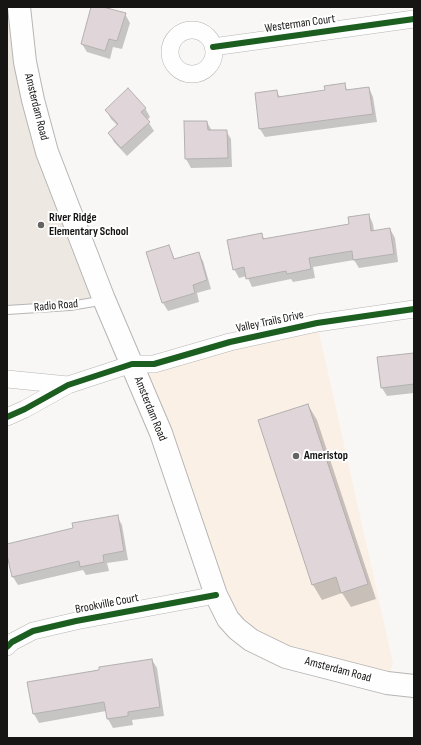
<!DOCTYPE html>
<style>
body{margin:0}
#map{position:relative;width:421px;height:745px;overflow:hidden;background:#f9f7f5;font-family:"Sofia Sans Condensed",sans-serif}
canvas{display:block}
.frame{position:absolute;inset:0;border:8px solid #161514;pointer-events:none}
</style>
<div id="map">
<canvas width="421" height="745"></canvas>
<div class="frame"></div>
</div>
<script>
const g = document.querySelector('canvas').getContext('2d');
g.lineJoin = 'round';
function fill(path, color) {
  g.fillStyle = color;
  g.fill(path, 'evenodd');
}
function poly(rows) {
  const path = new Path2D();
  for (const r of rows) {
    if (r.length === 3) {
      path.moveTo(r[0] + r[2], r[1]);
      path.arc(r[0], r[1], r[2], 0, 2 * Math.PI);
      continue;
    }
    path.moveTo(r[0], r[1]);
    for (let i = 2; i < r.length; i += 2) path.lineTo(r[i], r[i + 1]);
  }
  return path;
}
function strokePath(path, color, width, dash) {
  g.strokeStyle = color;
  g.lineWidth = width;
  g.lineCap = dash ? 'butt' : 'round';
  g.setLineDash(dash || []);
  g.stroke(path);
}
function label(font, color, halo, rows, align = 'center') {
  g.font = font + ' "Sofia Sans Condensed",sans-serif';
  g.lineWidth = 4;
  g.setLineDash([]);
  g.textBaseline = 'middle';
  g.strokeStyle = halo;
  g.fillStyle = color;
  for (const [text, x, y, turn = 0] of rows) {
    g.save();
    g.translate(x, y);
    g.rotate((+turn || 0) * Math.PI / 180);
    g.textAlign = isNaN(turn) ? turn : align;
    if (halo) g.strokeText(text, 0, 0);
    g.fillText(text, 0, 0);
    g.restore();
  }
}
fill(poly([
 [317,323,393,663,387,683,237,629,132,364]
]), '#fbf0e6');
fill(poly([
 [7,7,19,7,94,302,7,310]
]), '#ede8e2');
fill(poly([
 [92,7,100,7,125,14,130,23,122,49,113,47,110,59,87,52,82,44],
 [344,84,348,91,369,88,373,97,377,122,265,137,260,129,276,91,280,97,326,91],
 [145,108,150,117,147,120,154,131,127,156,114,142,109,133,117,125,111,119,106,110],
 [185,122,207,122,212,131,226,131,231,139,232,167,191,168,186,159],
 [369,215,373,224,374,231,390,229,395,238,398,262,359,268,354,260,313,267,315,278,293,282,291,279,252,287,247,276,239,278,234,269,261,234,265,240,350,225],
 [169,246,175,260,198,253,203,261,211,289,197,293,199,302,168,311,163,303,148,253],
 [414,354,414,393,387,396,382,388],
 [308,405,317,420,376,599,351,607,342,593,322,600,313,585],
 [117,516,122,525,128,560,107,563,109,571,86,575,83,570,18,585,13,577,7,550,7,545,74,529],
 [152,660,157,668,164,716,132,720,133,725,113,728,108,719,106,711,39,723,34,714,28,683]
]), '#0003');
const building = poly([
 [91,7,103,7,126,13,117,41,109,39,105,51,81,44,91,7],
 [345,83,346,90,369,87,373,114,259,129,255,93,277,90,278,97,325,90,324,86,345,83],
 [128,88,146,108,141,112,150,122,121,148,108,133,118,124,105,110,128,88],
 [184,121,207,121,208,130,227,130,228,158,185,159,184,121],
 [369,214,371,231,390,228,394,254,353,260,352,251,309,258,311,269,287,274,286,271,246,279,244,267,233,270,227,240,262,233,263,239,349,224,348,217,369,214],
 [169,245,174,259,199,252,207,280,193,285,195,293,162,303,146,252,169,245],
 [414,353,414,384,381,388,377,357,414,353],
 [308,404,368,584,341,593,336,577,312,585,258,420,308,404],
 [118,515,124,551,103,555,104,562,80,567,79,561,12,577,7,555,7,544,73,528,72,523,118,515],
 [152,659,160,707,128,712,128,716,107,719,104,702,33,714,27,682,99,670,99,667,152,659]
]);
fill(building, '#e0d5d8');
strokePath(building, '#b2b0b0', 1);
const service = poly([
 [7,310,70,306,94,302,103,298]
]);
const minor = poly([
 [192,52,22],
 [213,47,414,19],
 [7,379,68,385],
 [7,417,25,409,68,385,132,364,154,364,230,342,317,323,414,309],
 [7,647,12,642,33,631,76,621,216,595]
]);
const secondary = poly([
 [19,7,25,62,33,100,47,152,103,297,161,433,216,595,228,619,237,629,251,640,286,657,387,683,414,686]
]);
strokePath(service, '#b6b5b4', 10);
strokePath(minor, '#b6b5b4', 18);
strokePath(secondary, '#b6b5b4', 24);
strokePath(service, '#fefefe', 8);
strokePath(minor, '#fefefe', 17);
strokePath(secondary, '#fefefe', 22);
strokePath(poly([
 [213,47,414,19],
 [7,417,25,409,68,385,132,364,154,364,230,342,317,323,414,309],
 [7,647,12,642,33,631,76,621,216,595]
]), '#1b5e20', 6);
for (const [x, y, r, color] of [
 [41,225,4,"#656463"],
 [296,456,4,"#656463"]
]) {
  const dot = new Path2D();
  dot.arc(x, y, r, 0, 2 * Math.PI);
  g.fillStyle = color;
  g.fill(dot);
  strokePath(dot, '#fff', 1.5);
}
label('12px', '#161514', '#fff', [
 ["Westerman Court",300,24,-8],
 ["Amsterdam Road",36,107,76],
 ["Radio Road",56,306,-5],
 ["Valley Trails Drive",270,322,-12],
 ["Amsterdam Road",150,409,68],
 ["Brookville Court",107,604,-11],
 ["Amsterdam Road",338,670,15]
]);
label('bold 12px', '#161514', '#fff', [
 ["River Ridge",49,218],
 ["Elementary School",49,232],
 ["Ameristop",304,456]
], 'left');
</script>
